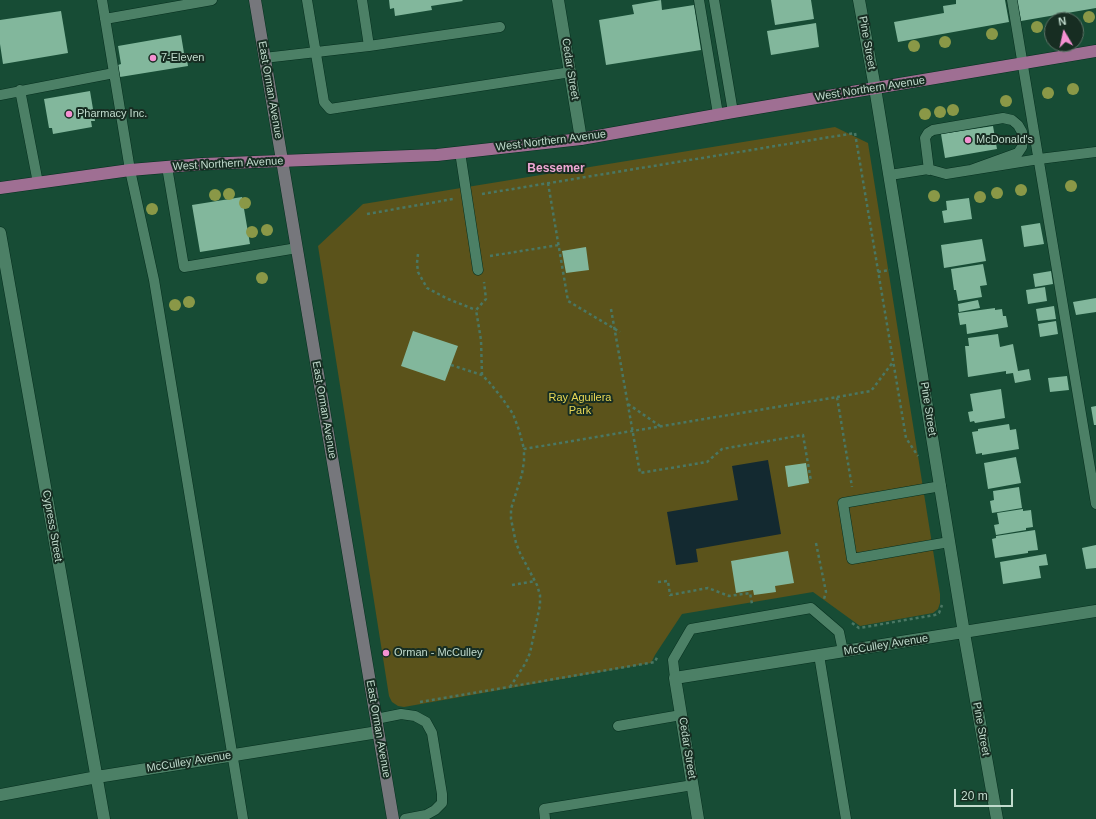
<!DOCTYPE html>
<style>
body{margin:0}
#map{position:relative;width:1096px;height:819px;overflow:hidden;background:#174c35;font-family:Arial,sans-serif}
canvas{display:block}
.north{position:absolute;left:1044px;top:12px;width:40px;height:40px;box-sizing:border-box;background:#172d22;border:1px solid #5b7366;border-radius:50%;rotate:351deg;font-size:11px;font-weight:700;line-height:16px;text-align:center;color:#c1dbcd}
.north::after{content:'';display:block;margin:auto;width:14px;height:18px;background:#f591d2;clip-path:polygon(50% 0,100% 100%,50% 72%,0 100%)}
.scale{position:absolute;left:954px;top:789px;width:59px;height:18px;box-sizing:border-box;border:2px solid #c1dbcd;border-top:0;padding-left:5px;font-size:12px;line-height:14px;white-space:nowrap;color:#c1dbcd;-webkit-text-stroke:3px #172d22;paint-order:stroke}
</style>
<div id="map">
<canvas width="1096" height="819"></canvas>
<div class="north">N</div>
<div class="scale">20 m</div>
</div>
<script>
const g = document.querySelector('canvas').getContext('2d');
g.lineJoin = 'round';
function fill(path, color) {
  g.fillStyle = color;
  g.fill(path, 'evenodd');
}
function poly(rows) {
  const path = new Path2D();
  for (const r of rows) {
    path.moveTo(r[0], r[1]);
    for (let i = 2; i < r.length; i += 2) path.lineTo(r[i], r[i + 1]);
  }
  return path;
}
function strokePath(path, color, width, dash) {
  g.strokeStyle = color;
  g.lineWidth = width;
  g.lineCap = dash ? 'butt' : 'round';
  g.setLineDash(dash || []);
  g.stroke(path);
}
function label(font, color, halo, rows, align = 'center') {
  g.font = font + ' Arial,sans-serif';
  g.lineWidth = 4;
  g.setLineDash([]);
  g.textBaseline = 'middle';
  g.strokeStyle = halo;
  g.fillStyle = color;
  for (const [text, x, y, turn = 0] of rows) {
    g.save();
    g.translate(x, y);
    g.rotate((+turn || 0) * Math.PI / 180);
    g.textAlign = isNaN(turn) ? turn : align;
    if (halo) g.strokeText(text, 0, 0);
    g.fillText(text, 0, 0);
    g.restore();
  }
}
fill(poly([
 [835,127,868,143,940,594,940,603,938,609,933,613,860,626,813,592,682,614,655,655,651,663,404,707,398,706,392,702,389,696,318,246,363,204]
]), '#5b531b');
fill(poly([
 [768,460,781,534,696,549,698,562,676,565,667,512,738,500,732,466]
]), '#132930');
fill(poly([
 [389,0,462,0,463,1,431,6,432,10,395,16,394,8,390,9],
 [661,0,662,10,694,5,701,50,606,65,599,20,634,14,632,5],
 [771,0,811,0,814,19,775,25],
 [956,0,1005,0,1009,22,898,42,894,22,944,13,943,6,956,4],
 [1017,0,1096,0,1096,8,1021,21],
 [61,11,68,53,3,64,0,44,0,20],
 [816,23,819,47,771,55,767,31],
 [181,35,184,53,186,53,188,66,120,77,118,65,121,64,118,46],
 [90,91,95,121,91,121,92,127,53,134,52,128,49,128,44,99],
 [993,126,997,149,945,158,941,134],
 [242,197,250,244,200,252,192,205],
 [969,198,972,219,944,223,942,211,947,210,946,201],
 [1040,223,1044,244,1024,247,1021,226],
 [982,239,986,261,944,268,941,245],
 [586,247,589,270,566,273,562,251],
 [983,264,987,285,980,286,982,297,958,301,956,290,954,290,951,269],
 [1051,271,1053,284,1035,287,1033,274],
 [1045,287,1047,301,1028,304,1026,290],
 [1096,298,1096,312,1076,315,1073,302],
 [978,300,980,308,959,312,958,304],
 [1054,306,1056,319,1038,321,1036,309],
 [995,308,995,310,1002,309,1003,316,1006,316,1008,327,967,334,966,324,960,325,958,313],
 [1056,321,1058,334,1040,337,1038,324],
 [413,331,458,346,445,381,401,366],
 [998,334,1000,347,1013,344,1018,371,1029,369,1031,380,1015,383,1013,373,1006,374,1006,371,968,377,965,346,969,346,968,338],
 [1067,376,1069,390,1050,392,1048,378],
 [1001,389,1005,418,975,423,974,421,970,422,968,412,973,411,970,394],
 [1096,406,1096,425,1094,425,1091,407],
 [1009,424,1010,430,1016,429,1019,449,982,455,982,453,976,454,972,432,978,431,978,429],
 [1016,457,1021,483,988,489,984,463],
 [806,463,809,483,788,487,785,466],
 [1019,487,1022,508,992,513,990,501,994,500,993,491],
 [1023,509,1023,511,1031,510,1033,527,1026,528,1026,530,996,535,994,525,999,524,997,513],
 [1035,530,1038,550,1028,551,1028,553,995,558,992,539,996,538,996,536],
 [1096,545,1096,568,1086,569,1082,548],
 [788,551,794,583,775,586,776,592,754,595,753,590,736,593,731,561],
 [1046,554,1048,565,1039,566,1041,578,1003,584,1000,562]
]), '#82b79c');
const lane = poly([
 [102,0,130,170,154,280,243,819],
 [307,0,324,102,330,109,571,72],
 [362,0,369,46],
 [699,0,718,114],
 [714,0,733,112],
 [1012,0,1096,504],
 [105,19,212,0],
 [264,58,369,46,500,27],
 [20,90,38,183],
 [0,95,114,73],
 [460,152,478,270],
 [167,167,184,267,297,248],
 [929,170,925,138,928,133,933,130,1003,118,1012,120,1018,125,1022,132,1023,140,1022,147,1018,153,971,170],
 [890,175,928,169,946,174,1039,159,1096,152],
 [941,486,843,503,852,559,949,542],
 [819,655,846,819],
 [675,678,673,660,691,629,811,608,839,632,843,651],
 [376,719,401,714,415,716,426,722,432,733,442,794,442,803,435,810,426,815,405,819],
 [618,726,681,715],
 [545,819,544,809,693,785]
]);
const street = poly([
 [558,0,581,139],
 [859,0,875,88,964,633,997,819],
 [0,233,104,819],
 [0,795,97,777,378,732],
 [698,819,675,678,1096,611]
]);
const secondary = poly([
 [255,0,393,819]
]);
const primary = poly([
 [0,188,130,170,202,164,437,155,581,139,733,112,1096,51]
]);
strokePath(lane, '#062f1f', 11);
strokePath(street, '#062f1f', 13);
strokePath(secondary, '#062f1f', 13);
strokePath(primary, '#062f1f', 13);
strokePath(poly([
 [548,183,568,301,620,332],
 [482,194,855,133,906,438,918,456],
 [367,214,453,199],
 [418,254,417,263,418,272,427,288,448,299,476,310],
 [490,256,559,245],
 [878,272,890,270],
 [611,309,640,473,707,462,722,449,803,435,811,481],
 [451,365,482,375,489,382,502,398,513,414,519,430,524,449],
 [482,375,481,340,476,310,486,299,484,282],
 [837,397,871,391,893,362],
 [628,404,660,426],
 [816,543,826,592,824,599],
 [658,582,668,581,670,595,708,588,729,596,750,593,752,604],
 [512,585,535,581],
 [852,623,859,628,935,615,939,613,942,605],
 [510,687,525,664,530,653,540,605,540,595,537,585,520,553,516,543,511,519,511,509,522,474,524,461,524,449,837,397,852,487],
 [420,702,655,662,658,655]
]), '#4a7763', 2.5, [3, 3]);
strokePath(lane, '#4c8066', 10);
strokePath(street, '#4c8066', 12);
strokePath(secondary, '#76777c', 12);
strokePath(primary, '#9f6f93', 12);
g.fillStyle = '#8a9847';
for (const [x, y] of [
 [1089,17],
 [1037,27],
 [992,34],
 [945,42],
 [914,46],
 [1073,89],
 [1048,93],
 [1006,101],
 [953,110],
 [940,112],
 [925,114],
 [1071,186],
 [1021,190],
 [997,193],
 [229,194],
 [215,195],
 [934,196],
 [980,197],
 [245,203],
 [152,209],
 [267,230],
 [252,232],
 [262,278],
 [189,302],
 [175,305]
]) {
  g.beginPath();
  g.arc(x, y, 6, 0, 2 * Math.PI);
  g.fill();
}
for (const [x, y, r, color] of [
 [153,58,4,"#f591d2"],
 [69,114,4,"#f591d2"],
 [968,140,4,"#f591d2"],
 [386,653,4,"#f591d2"]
]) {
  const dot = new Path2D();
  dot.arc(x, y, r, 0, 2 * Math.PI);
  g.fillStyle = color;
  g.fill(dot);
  strokePath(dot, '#172d22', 1.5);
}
label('11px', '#c1dbcd', '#172d22', [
 ["Pine Street",867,43,80],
 ["Cedar Street",570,69,81],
 ["West Northern Avenue",870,89,-9],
 ["East Orman Avenue",270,90,80],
 ["West Northern Avenue",551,141,-7],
 ["West Northern Avenue",228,164,-3],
 ["Pine Street",928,409,81],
 ["East Orman Avenue",324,410,80],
 ["Cypress Street",52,526,80],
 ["McCulley Avenue",886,645,-9],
 ["East Orman Avenue",378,729,80],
 ["Pine Street",981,729,80],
 ["Cedar Street",687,748,81],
 ["McCulley Avenue",189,762,-9]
]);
label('11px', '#c1dbcd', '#172d22', [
 ["7-Eleven",161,58],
 ["Pharmacy Inc.",77,114],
 ["McDonald's",976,140],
 ["Orman - McCulley",394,653]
], 'left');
label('11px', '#e8d755', '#172d22', [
 ["Ray Aguilera",580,398],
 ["Park",580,411]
]);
label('bold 12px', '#efa8d5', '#172d22', [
 ["Bessemer",556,169]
]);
</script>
